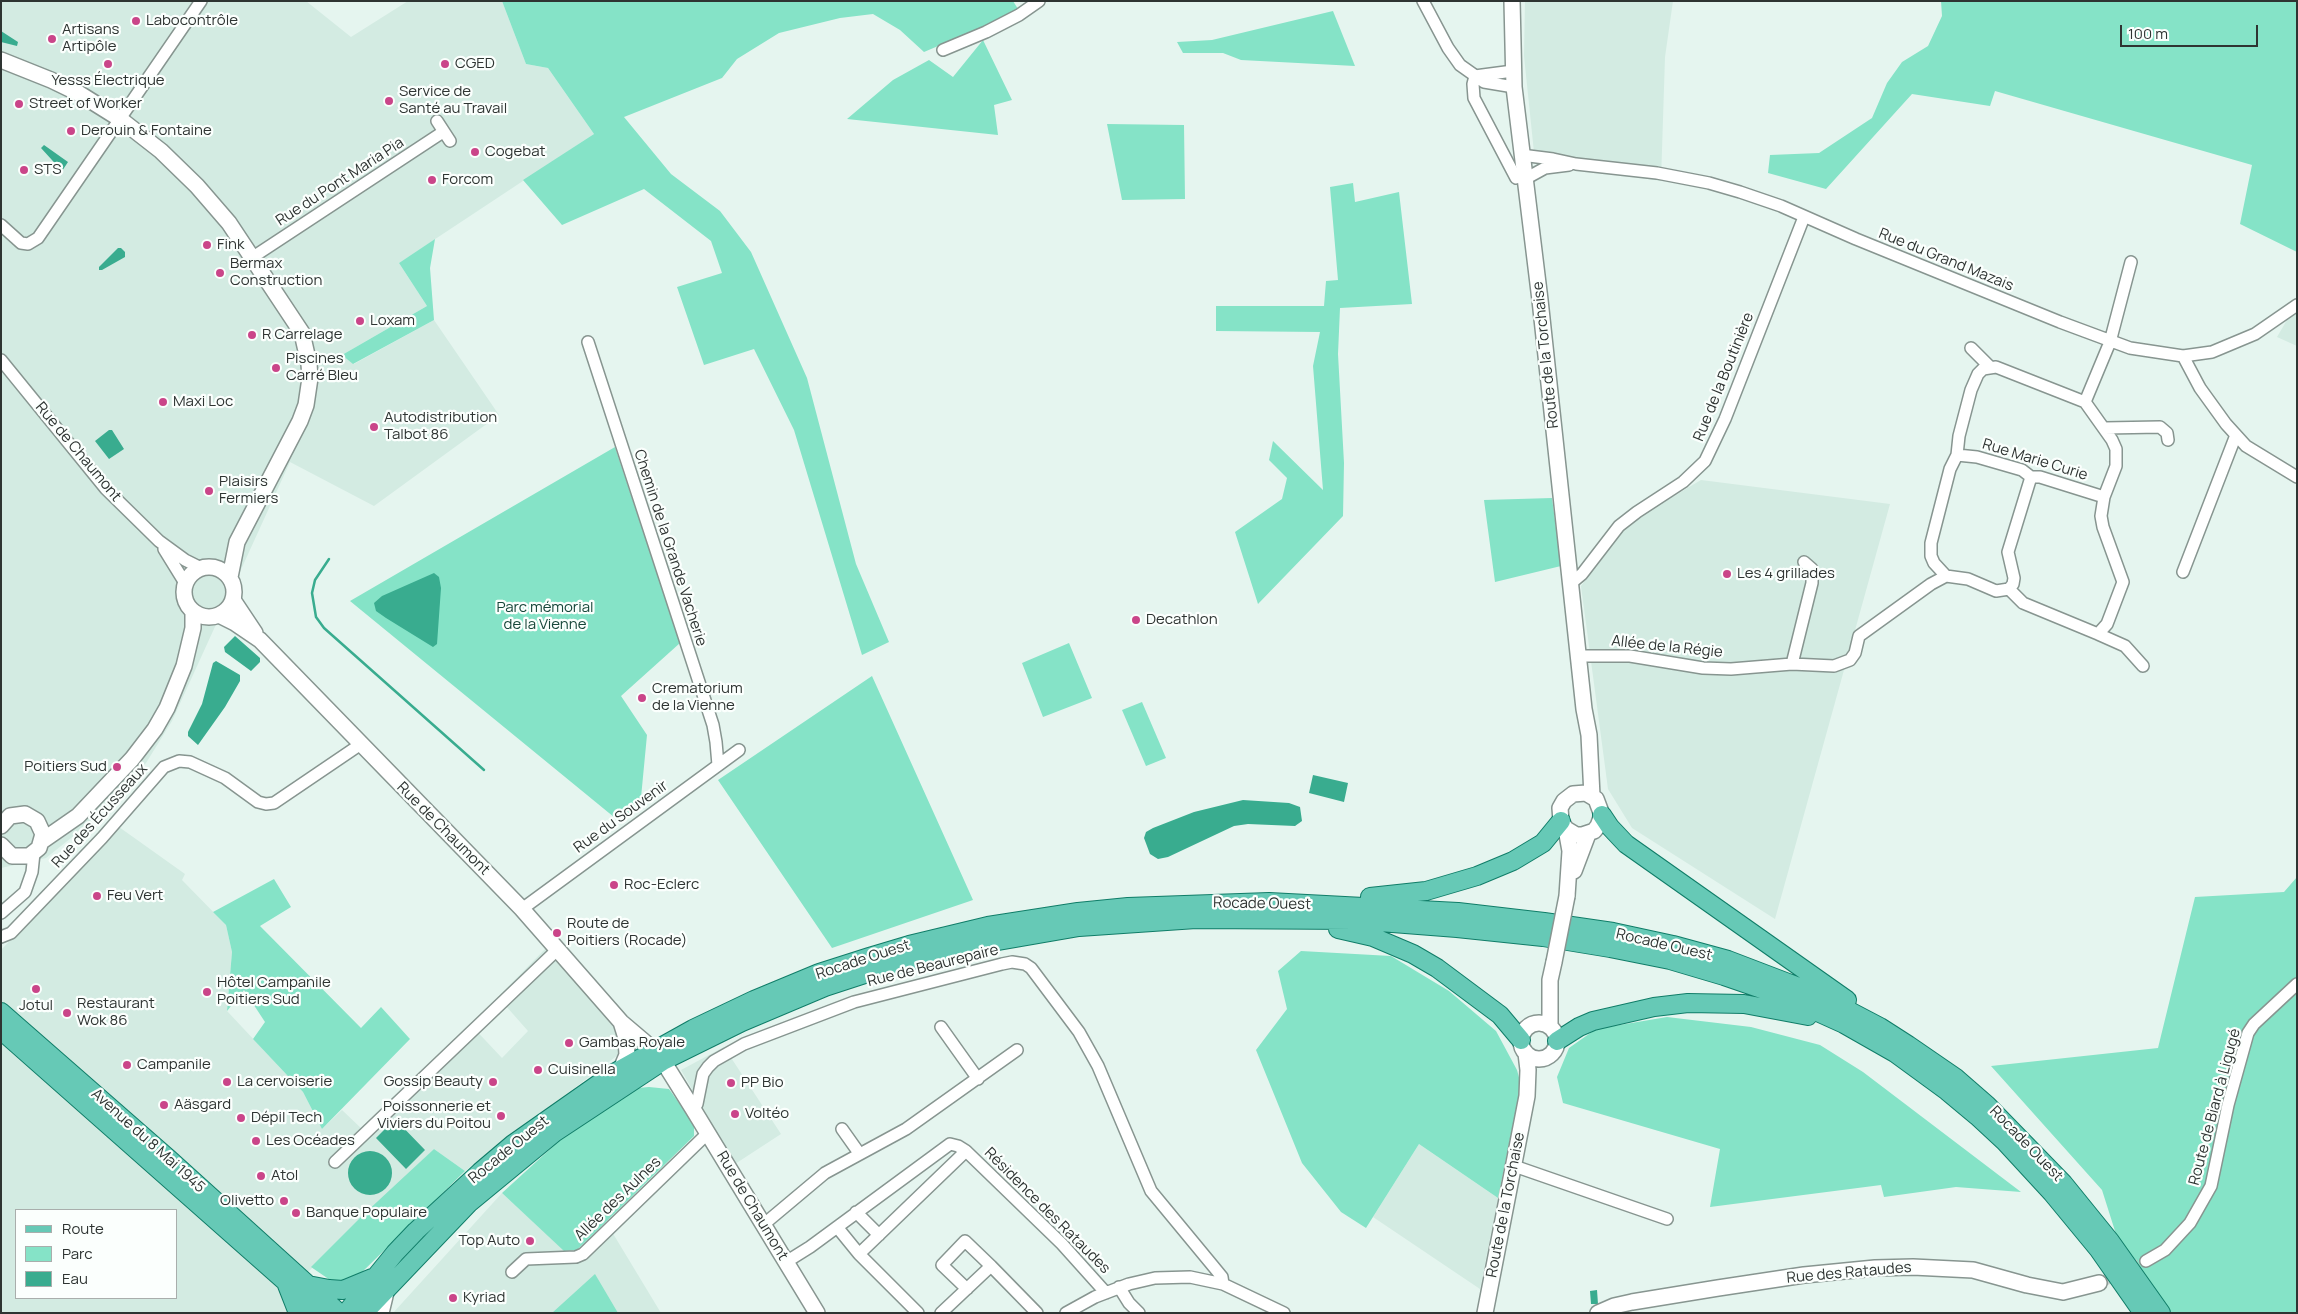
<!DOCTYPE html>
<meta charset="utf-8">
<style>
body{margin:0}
#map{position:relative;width:2298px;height:1314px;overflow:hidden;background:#e5f5ef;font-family:Manrope,sans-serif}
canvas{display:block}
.frame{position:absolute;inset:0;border:2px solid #2e3432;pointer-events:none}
.legend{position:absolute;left:15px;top:1209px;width:162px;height:90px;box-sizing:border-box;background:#fbfffd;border:1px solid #a9aeac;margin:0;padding:6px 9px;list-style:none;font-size:15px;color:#2e3432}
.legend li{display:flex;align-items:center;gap:10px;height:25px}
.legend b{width:25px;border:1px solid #a9aeac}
.scale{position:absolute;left:2120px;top:25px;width:138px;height:22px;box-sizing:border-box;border:2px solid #2e3432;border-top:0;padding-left:6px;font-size:15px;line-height:18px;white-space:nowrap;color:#2e3432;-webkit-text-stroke:4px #fbfffd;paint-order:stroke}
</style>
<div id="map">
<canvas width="2298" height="1314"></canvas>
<div class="frame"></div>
<ul class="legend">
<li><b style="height:6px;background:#66c9b6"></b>Route</li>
<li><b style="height:14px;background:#85e3c7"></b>Parc</li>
<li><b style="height:14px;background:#39ac8f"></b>Eau</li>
</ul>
<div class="scale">100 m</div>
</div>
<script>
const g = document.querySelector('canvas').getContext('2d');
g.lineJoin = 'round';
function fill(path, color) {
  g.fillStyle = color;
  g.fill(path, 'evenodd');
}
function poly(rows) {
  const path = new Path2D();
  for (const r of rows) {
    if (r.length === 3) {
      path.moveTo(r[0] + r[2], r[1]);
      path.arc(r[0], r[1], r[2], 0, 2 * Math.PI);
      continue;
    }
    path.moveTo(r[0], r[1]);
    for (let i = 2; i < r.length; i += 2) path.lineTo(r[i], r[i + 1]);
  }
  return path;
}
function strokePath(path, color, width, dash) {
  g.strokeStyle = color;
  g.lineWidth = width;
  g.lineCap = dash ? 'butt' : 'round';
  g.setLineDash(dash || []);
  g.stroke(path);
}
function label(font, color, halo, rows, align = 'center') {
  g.font = font + ' Manrope,sans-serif';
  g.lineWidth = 4.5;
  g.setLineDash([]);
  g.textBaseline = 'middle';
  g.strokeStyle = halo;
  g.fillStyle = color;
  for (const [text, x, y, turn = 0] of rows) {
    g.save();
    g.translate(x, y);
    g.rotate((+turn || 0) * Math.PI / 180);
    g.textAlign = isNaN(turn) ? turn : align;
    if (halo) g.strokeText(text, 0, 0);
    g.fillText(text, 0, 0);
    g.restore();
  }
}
fill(poly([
 [1,1,306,1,351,37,408,1,502,1,526,64,548,68,594,134,399,263,427,306,342,355,354,364,434,320,499,415,374,506,290,462,172,721,146,763,101,814,46,858,1,868],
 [1525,1,1673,1,1665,57,1661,181,1535,162,1524,56],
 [2297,303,2297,346,2277,337],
 [1701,480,1890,504,1775,919,1632,828,1608,789,1581,586,1627,524],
 [119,827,185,874,182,880,226,925,232,952,227,1011,303,1092,322,1129,342,1110,363,1130,470,1024,502,1058,528,1031,498,997,548,946,620,1035,618,1055,465,1171,434,1149,306,1274,349,1313,1,1313,1,950],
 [16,1210,176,1210,176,1298,16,1298],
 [724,1047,781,1134,735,1164,681,1070],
 [1419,1144,1498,1198,1480,1289,1373,1217],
 [502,1193,565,1251,577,1250,606,1222,661,1313,393,1313]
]), '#d3ebe2');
fill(poly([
 [502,1,1013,1,1018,9,978,29,924,52,900,30,873,14,840,18,779,33,737,59,722,78,624,117,671,174,720,211,751,252,807,378,856,564,889,642,862,655,794,430,754,349,704,365,677,287,722,273,711,241,644,189,562,225,523,180,594,134,548,68,526,64],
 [1941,1,2297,1,2297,252,2240,224,2252,165,1995,91,1990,106,1912,94,1826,189,1768,173,1770,155,1819,153,1872,118,1887,83,1902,62,1928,46,1942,16],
 [1333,11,1355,66,1241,60,1223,53,1183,53,1177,42,1212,40],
 [983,40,1012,100,994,105,998,135,847,119,893,80,929,60,953,77],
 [1107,124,1184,125,1185,199,1122,200],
 [1353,183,1355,202,1399,192,1412,304,1340,308,1338,354,1344,463,1343,516,1258,604,1235,532,1282,499,1287,478,1269,460,1273,441,1323,490,1313,366,1320,332,1216,331,1216,306,1324,306,1326,281,1338,280,1330,187],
 [435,239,430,268,434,320,353,364,342,355,427,306,399,263],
 [615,447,680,643,621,696,647,735,640,808,620,822,350,601],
 [1552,498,1561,566,1495,582,1484,500],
 [1069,643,1092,698,1043,717,1022,663],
 [872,676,973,900,832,948,718,780],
 [1142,702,1166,758,1146,766,1122,710],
 [2297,877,2297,1313,2141,1313,2102,1190,1991,1066,2158,1048,2195,897,2284,892],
 [274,879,291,907,260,926,361,1028,381,1007,410,1039,322,1129,303,1092,253,1039,265,1022,244,990,227,1011,232,952,226,925,213,912],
 [1301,951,1391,956,1449,991,1496,1031,1517,1070,1520,1081,1519,1094,1498,1198,1419,1144,1366,1228,1341,1212,1302,1163,1256,1050,1287,1009,1278,971],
 [1667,1017,1751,1027,1820,1045,1863,1072,2021,1192,1956,1187,1884,1197,1881,1185,1710,1207,1720,1149,1563,1103,1557,1077,1569,1048,1596,1029],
 [649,1087,669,1089,694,1124,694,1136,577,1250,564,1251,502,1193,559,1141,638,1088],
 [434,1149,465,1171,356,1278,344,1283,333,1282,311,1267,364,1214],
 [595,1274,618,1313,552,1313]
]), '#85e3c7');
fill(poly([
 [1,31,18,42,17,46,1,42],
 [44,145,68,162,62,171,41,148],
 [118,248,121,248,125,252,125,257,102,270,99,270,99,267],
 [109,430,112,430,124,449,109,459,95,441],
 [434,573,439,577,441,588,437,644,433,647,386,618,376,611,374,603,382,596],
 [235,636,260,658,260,662,251,671,225,652,224,647],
 [216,661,240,675,240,681,225,707,198,745,188,736,188,732,202,704,213,663],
 [1313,775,1348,783,1344,802,1309,793],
 [1243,800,1289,803,1300,807,1302,821,1295,826,1248,824,1234,826,1168,857,1158,859,1150,854,1144,838,1146,832,1153,828,1194,812],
 [395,1119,425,1150,406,1169,376,1138],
 [370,1173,22],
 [1597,1290,1598,1304,1591,1304,1590,1291]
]), '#39ac8f');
strokePath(poly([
 [329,559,315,580,312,593,316,617,324,628,484,770]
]), '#39ac8f', 2.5);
strokePath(poly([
 [2099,1283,2146,1261]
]), '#c0cec9', 11, [11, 5.5]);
const street = poly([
 [1423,1,1448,48,1460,65,1484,82,1514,87],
 [943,50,986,32,1019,15,1039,1],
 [1475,76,1473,84,1474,98,1516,178],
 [1475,76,1513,71],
 [437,121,450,141],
 [1521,155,1553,159,1576,164,1657,173,1709,183,1740,192,1781,206,1856,239,2060,322,2130,348,2183,356,2212,352,2255,334,2297,305],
 [1525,179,1545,168,1569,165],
 [1,225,21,243,28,244,38,238,201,1],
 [253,257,443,132],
 [588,342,713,725,716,742,718,765],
 [1971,348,1990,367],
 [2183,356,2200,388,2226,424,2246,446,2297,477],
 [1,360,106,489,159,541,185,560,201,568],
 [2085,402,2110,342,2131,262],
 [2105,428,2160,427,2167,433,2168,440],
 [1957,455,1977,457,2022,470,2031,477,2040,477,2104,497],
 [164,549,185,583],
 [2183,572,2236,435],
 [1570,584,1582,574,1619,526,1637,512,1683,482,1705,461,1725,419,1804,217],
 [2009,589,2013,584,2014,578,2008,552,2031,477],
 [2098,634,2125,646,2143,666],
 [1579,656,1630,656,1703,668,1731,669,1792,664,1834,666,1850,660,1855,653,1859,636,1931,584,1946,576,1968,579,1996,591,2009,589,2023,603,2098,634,2107,624,2123,582,2103,527,2101,516,2104,497,2116,466,2116,449,2112,440,2085,402,1996,367,1983,369,1978,374,1971,390,1959,436,1957,455,1950,469,1931,543,1931,556,1934,563,1946,576],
 [1792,664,1812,583,1812,569,1804,562],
 [522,909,739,750],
 [1,913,25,892,32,872,34,853],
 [1,937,11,933,102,838,164,767,179,761,190,762,225,778,258,802,266,804,274,803,361,744],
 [941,1027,978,1079],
 [693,1109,697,1104,703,1074,708,1067,714,1061,744,1044,854,1002,1002,964,1012,962,1025,964,1031,968,1079,1032,1098,1066,1151,1191,1213,1266,1222,1277,1223,1284],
 [842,1129,859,1153],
 [966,1151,1062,1244,1106,1293],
 [335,1162,557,950],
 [1513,1168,1517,1167,1667,1219],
 [856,1212,879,1235],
 [763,1225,825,1173,906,1129,1017,1050],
 [837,1227,859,1254],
 [2146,1261,2165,1250,2190,1223,2211,1186,2228,1105,2248,1033,2254,1024,2297,984],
 [786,1262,810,1247,950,1144,958,1146,966,1151,859,1254,918,1313],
 [512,1272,526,1259,576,1257,583,1254,708,1133],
 [1119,1287,1129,1303,1139,1313],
 [967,1289,942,1265,965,1241,991,1266],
 [941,1313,991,1266,1037,1313],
 [1066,1313,1095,1297,1129,1284,1155,1278,1190,1277,1223,1284,1284,1313]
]);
const secondary = poly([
 [1512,1,1514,87,1540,300,1584,709,1589,735,1592,796],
 [1,60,51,80,80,94,120,119,161,151,197,186,229,223,302,333,309,364,310,378,306,405,300,421,237,542,230,577],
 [209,592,25],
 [233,600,255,633],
 [219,615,235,623,260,640,522,909,621,1022,654,1050,663,1061,693,1109,817,1313],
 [1,826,10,816,25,814,37,821,43,834,39,848,29,856,12,856,1,845],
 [1566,829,1576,835,1582,835,1594,831,1598,826,1602,815,1596,799,1586,793,1573,794,1564,801,1560,808,1561,821,1566,829,1570,851,1567,896],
 [42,841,78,816,132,759,155,729,167,708,184,666,193,628,193,612],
 [1574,871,1588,834],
 [621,1022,626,1038,627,1055,621,1069],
 [1539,1041,18],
 [1550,1027,1550,980,1554,962],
 [381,1313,387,1288],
 [1485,1313,1527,1096,1528,1070,1526,1053],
 [1598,1313,1614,1306,1632,1302,1718,1288,1804,1275,1875,1268,1913,1267,1973,1270,2027,1285,2063,1292,2099,1283]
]);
const primary = poly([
 [1602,815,1610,827,1626,844,1847,1000],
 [1370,897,1426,891,1477,876,1513,861,1543,843,1561,821],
 [1338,929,1373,937,1413,954,1437,968,1500,1015,1521,1040],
 [1,1012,169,1159,339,1313],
 [1,1030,321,1313],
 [1557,1041,1579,1027,1593,1021,1654,1007,1688,1003,1744,1004,1808,1016],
 [287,1285,298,1313],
 [308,1285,329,1289,343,1290,372,1278],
 [346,1313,395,1253,416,1231,480,1172,513,1144,614,1073,693,1029,754,1000,819,973,869,957,909,945,988,926,1078,912,1128,907,1269,902,1458,912,1544,922,1613,932,1673,945,1728,960,1817,994,1880,1027,1908,1045,1956,1078,1987,1105,2063,1183,2110,1241,2161,1313],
 [364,1313,469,1203,554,1133,663,1061,742,1022,825,987,874,971,952,949,1079,927,1196,919,1354,920,1457,928,1543,937,1610,948,1670,960,1724,976,1782,996,1844,1024,1895,1053,1947,1091,1977,1116,2005,1142,2052,1193,2099,1250,2143,1313]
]);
strokePath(street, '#879590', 14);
strokePath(secondary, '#879590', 18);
strokePath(primary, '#107d68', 20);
strokePath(street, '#fff', 11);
strokePath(secondary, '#fff', 15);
strokePath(primary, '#66c9b6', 18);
const secondaryBridge = poly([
 [1554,962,1567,896]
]);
strokePath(secondaryBridge, '#879590', 18, []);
strokePath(secondaryBridge, '#fff', 15);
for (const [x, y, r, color] of [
 [136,21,5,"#ca4589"],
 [52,39,5,"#ca4589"],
 [108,64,5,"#ca4589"],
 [445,64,5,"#ca4589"],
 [389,101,5,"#ca4589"],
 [19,104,5,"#ca4589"],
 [71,131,5,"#ca4589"],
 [475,152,5,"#ca4589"],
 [24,170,5,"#ca4589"],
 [432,180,5,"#ca4589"],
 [207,245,5,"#ca4589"],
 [220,273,5,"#ca4589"],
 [360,321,5,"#ca4589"],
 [252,335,5,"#ca4589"],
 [276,368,5,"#ca4589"],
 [163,402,5,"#ca4589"],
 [374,427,5,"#ca4589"],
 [209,491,5,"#ca4589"],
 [1727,574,5,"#ca4589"],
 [1136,620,5,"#ca4589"],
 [642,698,5,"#ca4589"],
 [117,767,5,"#ca4589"],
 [614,885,5,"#ca4589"],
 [97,896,5,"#ca4589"],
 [557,933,5,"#ca4589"],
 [36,989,5,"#ca4589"],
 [207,992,5,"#ca4589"],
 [67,1013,5,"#ca4589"],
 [569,1043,5,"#ca4589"],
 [127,1065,5,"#ca4589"],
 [538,1070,5,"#ca4589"],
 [227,1082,5,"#ca4589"],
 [493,1082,5,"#ca4589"],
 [731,1083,5,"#ca4589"],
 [164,1105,5,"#ca4589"],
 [735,1114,5,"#ca4589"],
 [501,1116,5,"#ca4589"],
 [241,1118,5,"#ca4589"],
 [256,1141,5,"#ca4589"],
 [261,1176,5,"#ca4589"],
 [284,1201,5,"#ca4589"],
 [296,1213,5,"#ca4589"],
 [530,1241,5,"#ca4589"],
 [453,1298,5,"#ca4589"]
]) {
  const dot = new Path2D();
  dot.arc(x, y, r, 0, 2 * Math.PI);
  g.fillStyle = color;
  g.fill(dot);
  strokePath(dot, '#fbfffd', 2);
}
label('15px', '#2e3432', '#fbfffd', [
 ["Labocontrôle",146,21],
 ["Artisans",62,30],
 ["Artipôle",62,47],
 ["CGED",455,64],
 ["Yesss Électrique",108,81,"center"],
 ["Service de",399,92],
 ["Santé au Travail",399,109],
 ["Street of Worker",29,104],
 ["Derouin & Fontaine",81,131],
 ["Cogebat",485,152],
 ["STS",34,170],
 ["Forcom",442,180],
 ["Fink",217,245],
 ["Bermax",230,264],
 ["Construction",230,281],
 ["Loxam",370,321],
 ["R Carrelage",262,335],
 ["Piscines",286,359],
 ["Carré Bleu",286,376],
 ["Maxi Loc",173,402],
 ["Autodistribution",384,418],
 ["Talbot 86",384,435],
 ["Plaisirs",219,482],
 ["Fermiers",219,499],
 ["Les 4 grillades",1737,574],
 ["Decathlon",1146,620],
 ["Crematorium",652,689],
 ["de la Vienne",652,706],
 ["Poitiers Sud",107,767,"right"],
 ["Roc-Eclerc",624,885],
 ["Feu Vert",107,896],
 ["Route de",567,924],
 ["Poitiers (Rocade)",567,941],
 ["Hôtel Campanile",217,983],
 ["Poitiers Sud",217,1000],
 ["Restaurant",77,1004],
 ["Wok 86",77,1021],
 ["Jotul",36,1006,"center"],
 ["Gambas Royale",579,1043],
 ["Campanile",137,1065],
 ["Cuisinella",548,1070],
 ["La cervoiserie",237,1082],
 ["Gossip Beauty",483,1082,"right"],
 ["PP Bio",741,1083],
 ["Aäsgard",174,1105],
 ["Poissonnerie et",491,1107,"right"],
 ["Viviers du Poitou",491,1124,"right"],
 ["Voltéo",745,1114],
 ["Dépil Tech",251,1118],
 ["Les Océades",266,1141],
 ["Atol",271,1176],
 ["Olivetto",274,1201,"right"],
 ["Banque Populaire",306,1213],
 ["Top Auto",520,1241,"right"],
 ["Kyriad",463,1298]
], 'left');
label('15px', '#2e3432', '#fbfffd', [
 ["Rue du Pont Maria Pia",340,182,-33],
 ["Rue du Grand Mazais",1946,260,22],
 ["Route de la Torchaise",1546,355,-96],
 ["Rue de la Boutinière",1724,377,-68],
 ["Rue de Chaumont",78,452,50],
 ["Rue Marie Curie",2035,460,17],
 ["Chemin de la Grande Vacherie",670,548,72],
 ["Allée de la Régie",1667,647,6],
 ["Rue des Écusseaux",100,816,-48],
 ["Rue du Souvenir",621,817,-36],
 ["Rue de Chaumont",443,829,45],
 ["Rocade Ouest",1262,904,1],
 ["Rocade Ouest",1664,945,13],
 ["Rocade Ouest",863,960,-18],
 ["Rue de Beaurepaire",933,966,-14],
 ["Route de Biard à Ligugé",2215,1107,-75],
 ["Avenue du 8 Mai 1945",148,1141,42],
 ["Rocade Ouest",2026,1144,46],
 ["Rocade Ouest",509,1150,-39],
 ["Allée des Aulnes",618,1199,-44],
 ["Route de la Torchaise",1506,1205,-79],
 ["Rue de Chaumont",752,1206,59],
 ["Résidence des Rataudes",1047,1211,45],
 ["Rue des Rataudes",1849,1273,-5]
]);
label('15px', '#17473a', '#fbfffd', [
 ["Parc mémorial",545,608],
 ["de la Vienne",545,625]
]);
</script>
